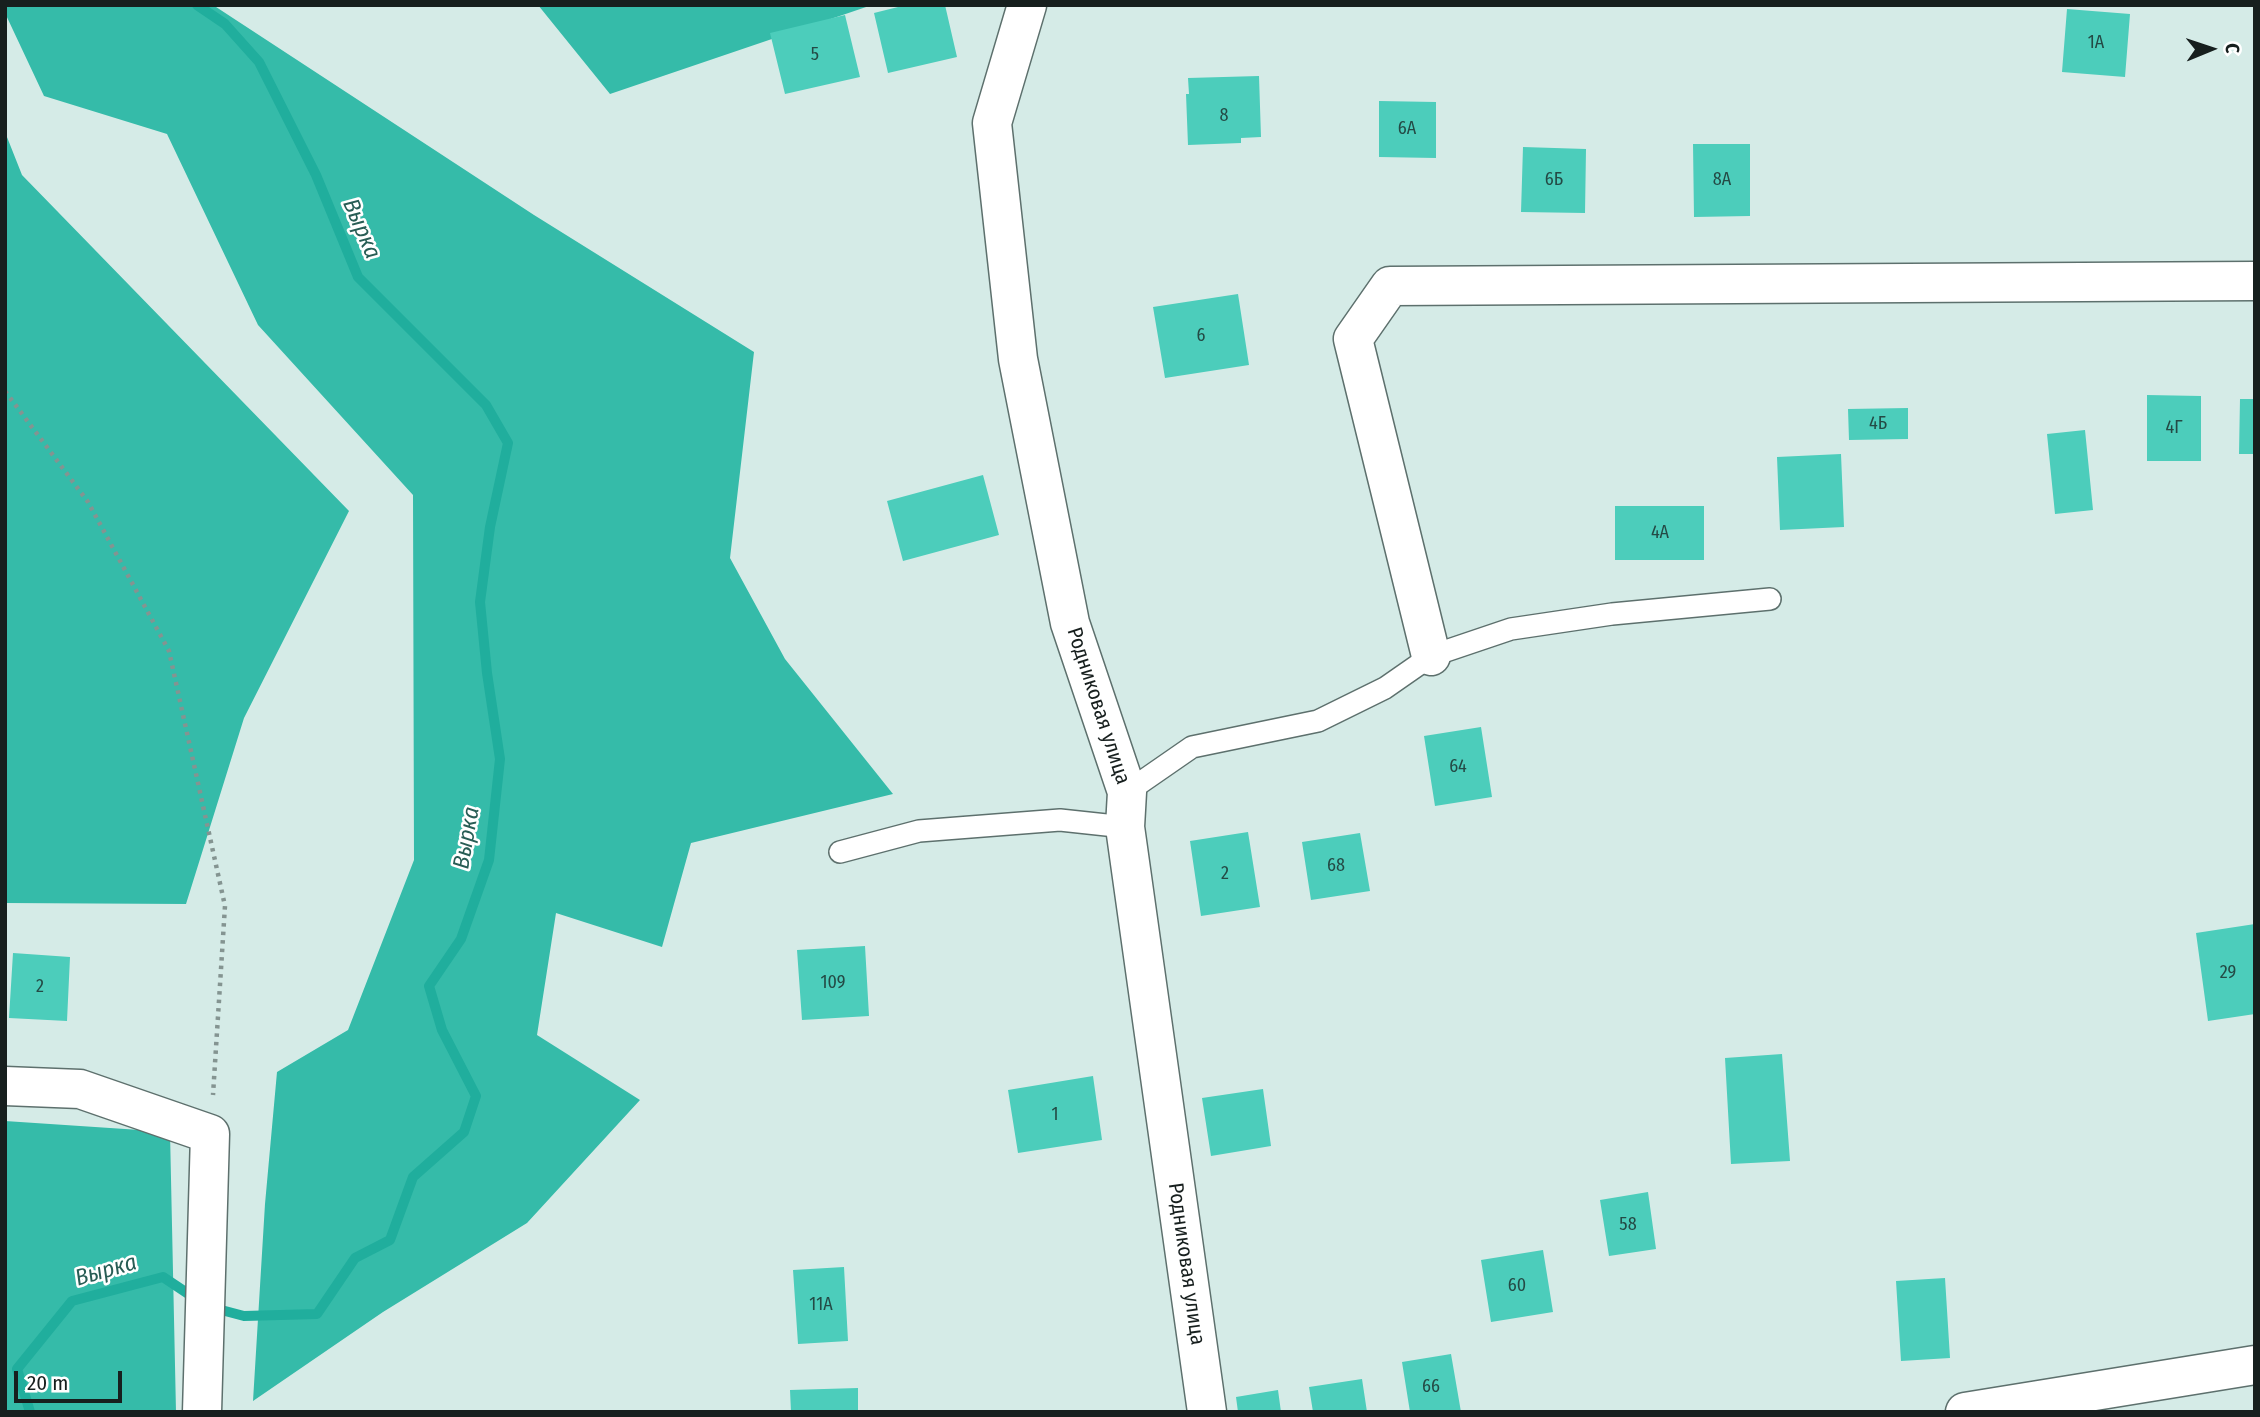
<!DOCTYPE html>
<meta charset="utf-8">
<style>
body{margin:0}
#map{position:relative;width:2260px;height:1417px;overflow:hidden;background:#d5ebe7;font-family:"Fira Sans Condensed",sans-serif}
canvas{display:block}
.frame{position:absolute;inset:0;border:7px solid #171f1e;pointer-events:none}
.north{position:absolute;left:2176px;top:14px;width:70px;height:70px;-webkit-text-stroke:5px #fff;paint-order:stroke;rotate:88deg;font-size:19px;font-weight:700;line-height:28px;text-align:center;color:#171f1e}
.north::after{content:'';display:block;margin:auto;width:24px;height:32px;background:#171f1e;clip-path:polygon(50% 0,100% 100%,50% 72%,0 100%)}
.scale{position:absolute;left:14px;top:1371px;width:108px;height:32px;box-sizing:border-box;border:4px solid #171f1e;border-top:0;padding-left:9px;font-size:21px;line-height:24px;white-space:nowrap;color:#171f1e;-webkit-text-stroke:5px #fff;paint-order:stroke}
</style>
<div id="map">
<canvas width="2260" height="1417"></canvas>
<div class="frame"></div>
<div class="north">С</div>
<div class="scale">20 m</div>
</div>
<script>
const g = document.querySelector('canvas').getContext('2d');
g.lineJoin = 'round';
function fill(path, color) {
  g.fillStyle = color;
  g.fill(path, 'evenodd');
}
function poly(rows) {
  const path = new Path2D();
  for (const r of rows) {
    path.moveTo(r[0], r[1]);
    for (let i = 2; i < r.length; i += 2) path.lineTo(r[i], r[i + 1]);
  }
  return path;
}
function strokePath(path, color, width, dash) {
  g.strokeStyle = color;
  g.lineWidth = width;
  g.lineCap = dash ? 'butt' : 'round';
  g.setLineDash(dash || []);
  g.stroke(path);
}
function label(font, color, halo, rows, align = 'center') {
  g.font = font + ' "Fira Sans Condensed",sans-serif';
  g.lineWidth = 5;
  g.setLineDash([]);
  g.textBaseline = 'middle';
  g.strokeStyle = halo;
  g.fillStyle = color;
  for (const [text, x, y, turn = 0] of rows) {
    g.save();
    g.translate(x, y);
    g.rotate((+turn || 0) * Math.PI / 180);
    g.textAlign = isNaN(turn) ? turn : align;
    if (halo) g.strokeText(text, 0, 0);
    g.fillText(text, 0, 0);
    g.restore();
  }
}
fill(poly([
 [5,5,213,5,534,215,754,352,730,558,785,659,893,794,691,843,662,947,556,913,537,1035,640,1100,527,1223,383,1312,253,1401,265,1204,277,1072,348,1030,414,860,413,495,258,325,167,134,44,96,5,13],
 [538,5,872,5,610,94],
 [5,132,22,175,349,511,244,718,186,904,5,903],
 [5,1121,170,1132,176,1412,5,1412]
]), '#35bba9');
strokePath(poly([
 [197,5,225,24,259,62,316,175,358,277,486,405,508,443,490,527,480,602,487,673,500,759,489,860,461,939,429,986,442,1030,476,1096,464,1132,413,1177,390,1240,355,1258,317,1314,244,1316,210,1307],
 [30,1412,17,1369,72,1301,163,1277,196,1299]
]), '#20ae9d', 10);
fill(poly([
 [906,5,945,5,957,57,888,73,874,13],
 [2067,9,2130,14,2125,77,2062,72],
 [845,15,860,77,785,94,770,33],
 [1259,76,1261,137,1241,138,1241,143,1188,145,1186,94,1189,94,1188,78],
 [1379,101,1436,102,1436,158,1379,157],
 [1693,144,1750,144,1750,216,1694,217],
 [1523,147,1586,149,1585,213,1521,212],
 [1238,294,1249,365,1165,378,1153,307],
 [2147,395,2201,396,2201,461,2147,461],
 [2240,399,2255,399,2255,454,2239,454],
 [1908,408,1908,439,1849,440,1848,409],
 [2085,430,2093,510,2055,514,2047,434],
 [1841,454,1844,527,1780,530,1777,457],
 [983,475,999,535,903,561,887,501],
 [1615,506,1704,506,1704,560,1615,560],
 [1481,727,1492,797,1435,806,1424,736],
 [1248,832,1260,907,1201,916,1190,841],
 [1360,833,1370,891,1311,900,1302,842],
 [2255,924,2255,1014,2208,1021,2196,933],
 [865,946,869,1016,802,1020,797,950],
 [13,953,70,957,67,1021,9,1018],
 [1782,1054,1790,1161,1731,1164,1725,1058],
 [1093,1076,1102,1140,1018,1153,1008,1090],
 [1263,1089,1271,1146,1211,1156,1202,1098],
 [1648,1192,1656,1249,1609,1256,1600,1200],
 [1543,1250,1553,1312,1491,1322,1481,1260],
 [844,1267,848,1341,798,1344,793,1270],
 [1945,1278,1950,1358,1901,1361,1896,1281],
 [1451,1354,1461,1412,1410,1412,1402,1362],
 [1362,1379,1367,1412,1313,1412,1309,1387],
 [858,1388,858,1412,791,1412,790,1390],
 [1278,1390,1281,1412,1238,1412,1236,1397]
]), '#4ccdbb');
const service = poly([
 [1127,792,1192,747,1318,721,1385,688,1431,656,1511,629,1612,614,1770,599],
 [840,852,919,831,1060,820,1125,827]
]);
const minor = poly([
 [1027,5,992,123,1018,359,1070,623,1127,792,1125,827,1207,1412],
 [1431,656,1353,339,1390,286,2255,281],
 [5,1086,80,1089,210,1134,202,1412]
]);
const tertiary = poly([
 [1965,1412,2255,1365]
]);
strokePath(service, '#5d706d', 24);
strokePath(minor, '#5d706d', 41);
strokePath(tertiary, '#5d706d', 41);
strokePath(poly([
 [5,391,88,502,169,651,225,906,213,1095]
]), '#849491', 4.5, [3.5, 5]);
strokePath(service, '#fff', 21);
strokePath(minor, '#fff', 38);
strokePath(tertiary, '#fff', 38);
label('18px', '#244a45', null, [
 ["1А",2096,43],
 ["5",815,55],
 ["8",1224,116],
 ["6А",1407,129],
 ["6Б",1554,180],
 ["8А",1722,180],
 ["6",1201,336],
 ["4Б",1878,424],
 ["4Г",2174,428],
 ["4А",1660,533],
 ["64",1458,767],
 ["68",1336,866],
 ["2",1225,874],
 ["29",2228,973],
 ["109",833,983],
 ["2",40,987],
 ["1",1055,1115],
 ["58",1628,1225],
 ["60",1517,1286],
 ["11А",821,1305],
 ["66",1431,1387]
]);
label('21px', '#171f1e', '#fff', [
 ["Родниковая улица",1098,706,72],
 ["Родниковая улица",1186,1264,82]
]);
label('italic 23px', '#285d55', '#fff', [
 ["Вырка",361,229,67],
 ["Вырка",467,838,-80],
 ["Вырка",106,1271,-16]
]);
</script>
